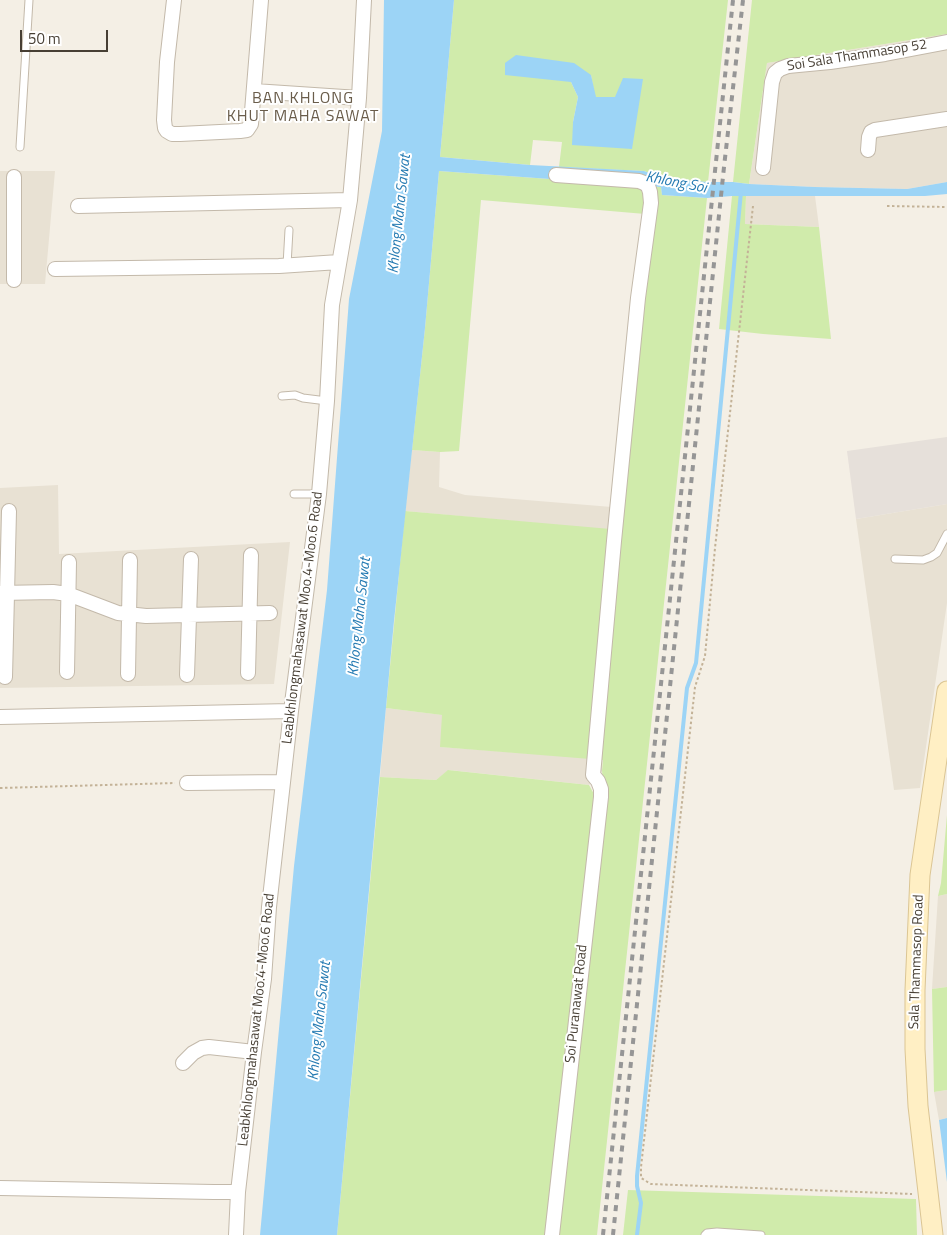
<!DOCTYPE html>
<style>
body{margin:0}
#map{position:relative;width:947px;height:1235px;overflow:hidden;background:#f4efe5;font-family:"Titillium Web",sans-serif}
canvas{display:block}
.scale{position:absolute;left:20px;top:30px;width:88px;height:22px;box-sizing:border-box;border:2px solid #473f34;border-top:0;padding-left:6px;font-size:15px;line-height:18px;white-space:nowrap;color:#473f34;-webkit-text-stroke:4px #fff;paint-order:stroke}
</style>
<div id="map">
<canvas width="947" height="1235"></canvas>
<div class="scale">50 m</div>
</div>
<script>
const g = document.querySelector('canvas').getContext('2d');
g.lineJoin = 'round';
function fill(path, color) {
  g.fillStyle = color;
  g.fill(path, 'evenodd');
}
function poly(rows) {
  const path = new Path2D();
  for (const r of rows) {
    path.moveTo(r[0], r[1]);
    for (let i = 2; i < r.length; i += 2) path.lineTo(r[i], r[i + 1]);
  }
  return path;
}
function strokePath(path, color, width, dash) {
  g.strokeStyle = color;
  g.lineWidth = width;
  g.lineCap = dash ? 'butt' : 'round';
  g.setLineDash(dash || []);
  g.stroke(path);
}
function label(font, color, halo, rows, align = 'center') {
  g.font = font + ' "Titillium Web",sans-serif';
  g.lineWidth = 4;
  g.setLineDash([]);
  g.textBaseline = 'middle';
  g.strokeStyle = halo;
  g.fillStyle = color;
  for (const [text, x, y, turn = 0] of rows) {
    g.save();
    g.translate(x, y);
    g.rotate((+turn || 0) * Math.PI / 180);
    g.textAlign = isNaN(turn) ? turn : align;
    if (halo) g.strokeText(text, 0, 0);
    g.fillText(text, 0, 0);
    g.restore();
  }
}
fill(poly([
 [947,34,947,182,907,189,815,187,749,184,767,63],
 [0,171,55,171,45,284,0,284],
 [746,196,815,196,819,227,745,224],
 [412,450,440,452,439,487,465,495,624,508,622,531,405,511],
 [58,485,59,554,290,542,274,684,0,688,0,488],
 [947,504,947,603,920,788,894,790,856,519],
 [386,708,443,715,441,747,603,759,602,771,589,785,449,770,436,780,380,777],
 [947,894,947,987,932,989,938,896],
 [947,1090,947,1118,939,1120,934,1092]
]), '#e8e1d3');
fill(poly([
 [947,437,947,504,856,519,847,451]
]), '#e6e0da');
fill(poly([
 [454,0,728,0,708,182,665,179,644,171,559,167,562,142,533,140,530,165,440,157],
 [591,75,595,97,615,98,573,122,578,97,571,82],
 [752,0,947,0,947,34,767,63,749,184,733,182],
 [439,171,661,187,662,195,707,198,597,1235,557,1235,605,799,602,771,603,760,440,747,442,715,386,708,405,511,622,530,626,482,651,244,657,215,481,200,459,451,440,452,412,450,425,328],
 [732,196,746,196,745,224,819,227,831,339,763,334,719,329],
 [448,770,589,785,595,796,547,1235,337,1235,380,777,436,780],
 [947,815,947,894,938,896,941,883],
 [947,987,947,1090,934,1092,932,989],
 [628,1190,916,1199,917,1235,623,1235]
]), '#d0ebab');
fill(poly([
 [384,0,454,0,440,157,530,165,644,171,665,179,708,182,733,182,749,184,815,187,907,189,947,182,947,194,925,196,732,196,707,198,662,195,661,187,439,171,425,328,394,621,337,1235,260,1235,294,866,327,590,349,299,382,131],
 [516,55,574,63,591,75,596,97,615,97,623,78,643,79,632,149,572,145,573,122,578,97,571,82,505,75,505,63],
 [947,1118,947,1182,939,1120]
]), '#9cd4f6');
strokePath(poly([
 [637,1235,641,1203,637,1186,637,1176,687,688,696,663,741,192]
]), '#9cd4f6', 4);
const lane = poly([
 [20,147,29,0],
 [287,265,289,230],
 [282,396,295,395,303,398,327,401],
 [294,494,319,494],
 [895,559,923,560,931,557,937,553,947,534],
 [705,1235,707,1233,717,1232,761,1235]
]);
const street = poly([
 [174,0,167,62,164,120,165,128,167,131,172,134,180,134,240,131,247,130,251,124,261,0],
 [254,91,359,98],
 [868,150,869,137,871,132,875,130,947,119],
 [763,168,772,82,775,73,780,69,788,66,830,62,885,54,947,42],
 [78,206,350,200],
 [55,269,279,266,339,262],
 [14,280,14,177],
 [0,593,53,592,68,594,118,613,146,616,270,613],
 [67,672,69,562],
 [248,673,251,555],
 [128,674,130,560],
 [187,675,191,559],
 [5,677,9,511],
 [0,717,291,711],
 [187,783,283,782],
 [183,1063,193,1053,202,1048,209,1047,254,1052],
 [0,1188,214,1192,238,1192],
 [236,1235,238,1192,254,1052,264,979,269,907,291,711,319,494,327,401,332,305,350,200,359,98,364,0],
 [552,1235,601,797,601,789,598,781,593,775,614,541,638,298,651,203,650,192,648,186,644,183,639,181,556,175]
]);
const secondary = poly([
 [933,1235,918,1106,915,1049,915,990,920,875,947,691]
]);
strokePath(lane, '#c3b9aa', 9);
strokePath(street, '#c3b9aa', 16);
strokePath(secondary, '#dbc593', 21);
strokePath(poly([
 [753,206,715,548,705,656,695,687,641,1167,641,1178,651,1184,912,1194],
 [887,206,947,207],
 [0,788,175,783]
]), '#c3b297', 2, [2.5, 2.5]);
strokePath(lane, '#fff', 7);
strokePath(street, '#fff', 14);
strokePath(secondary, '#ffefc4', 19);
strokePath(poly([
 [603,1235,733,0],
 [613,1235,724,167,743,0]
]), '#969696', 4, [6, 6]);
label('14px', '#473f34', '#fff', [
 ["Soi Sala Thammasop 52",857,56,-9],
 ["Leabkhlongmahasawat Moo.4-Moo.6 Road",303,618,-83],
 ["Sala Thammasop Road",917,962,-88],
 ["Soi Puranawat Road",577,1004,-84],
 ["Leabkhlongmahasawat Moo.4-Moo.6 Road",257,1020,-84]
]);
label('italic 15px', '#247ab2', '#fff', [
 ["Khlong Soi",676,183,11],
 ["Khlong Maha Sawat",400,214,-84],
 ["Khlong Maha Sawat",360,617,-84],
 ["Khlong Maha Sawat",320,1021,-84]
]);
g.letterSpacing = '1px';
label('16px', '#6a5d4b', '#fff', [
 ["BAN KHLONG",303,99],
 ["KHUT MAHA SAWAT",303,117]
]);
g.letterSpacing = '0px';
</script>
